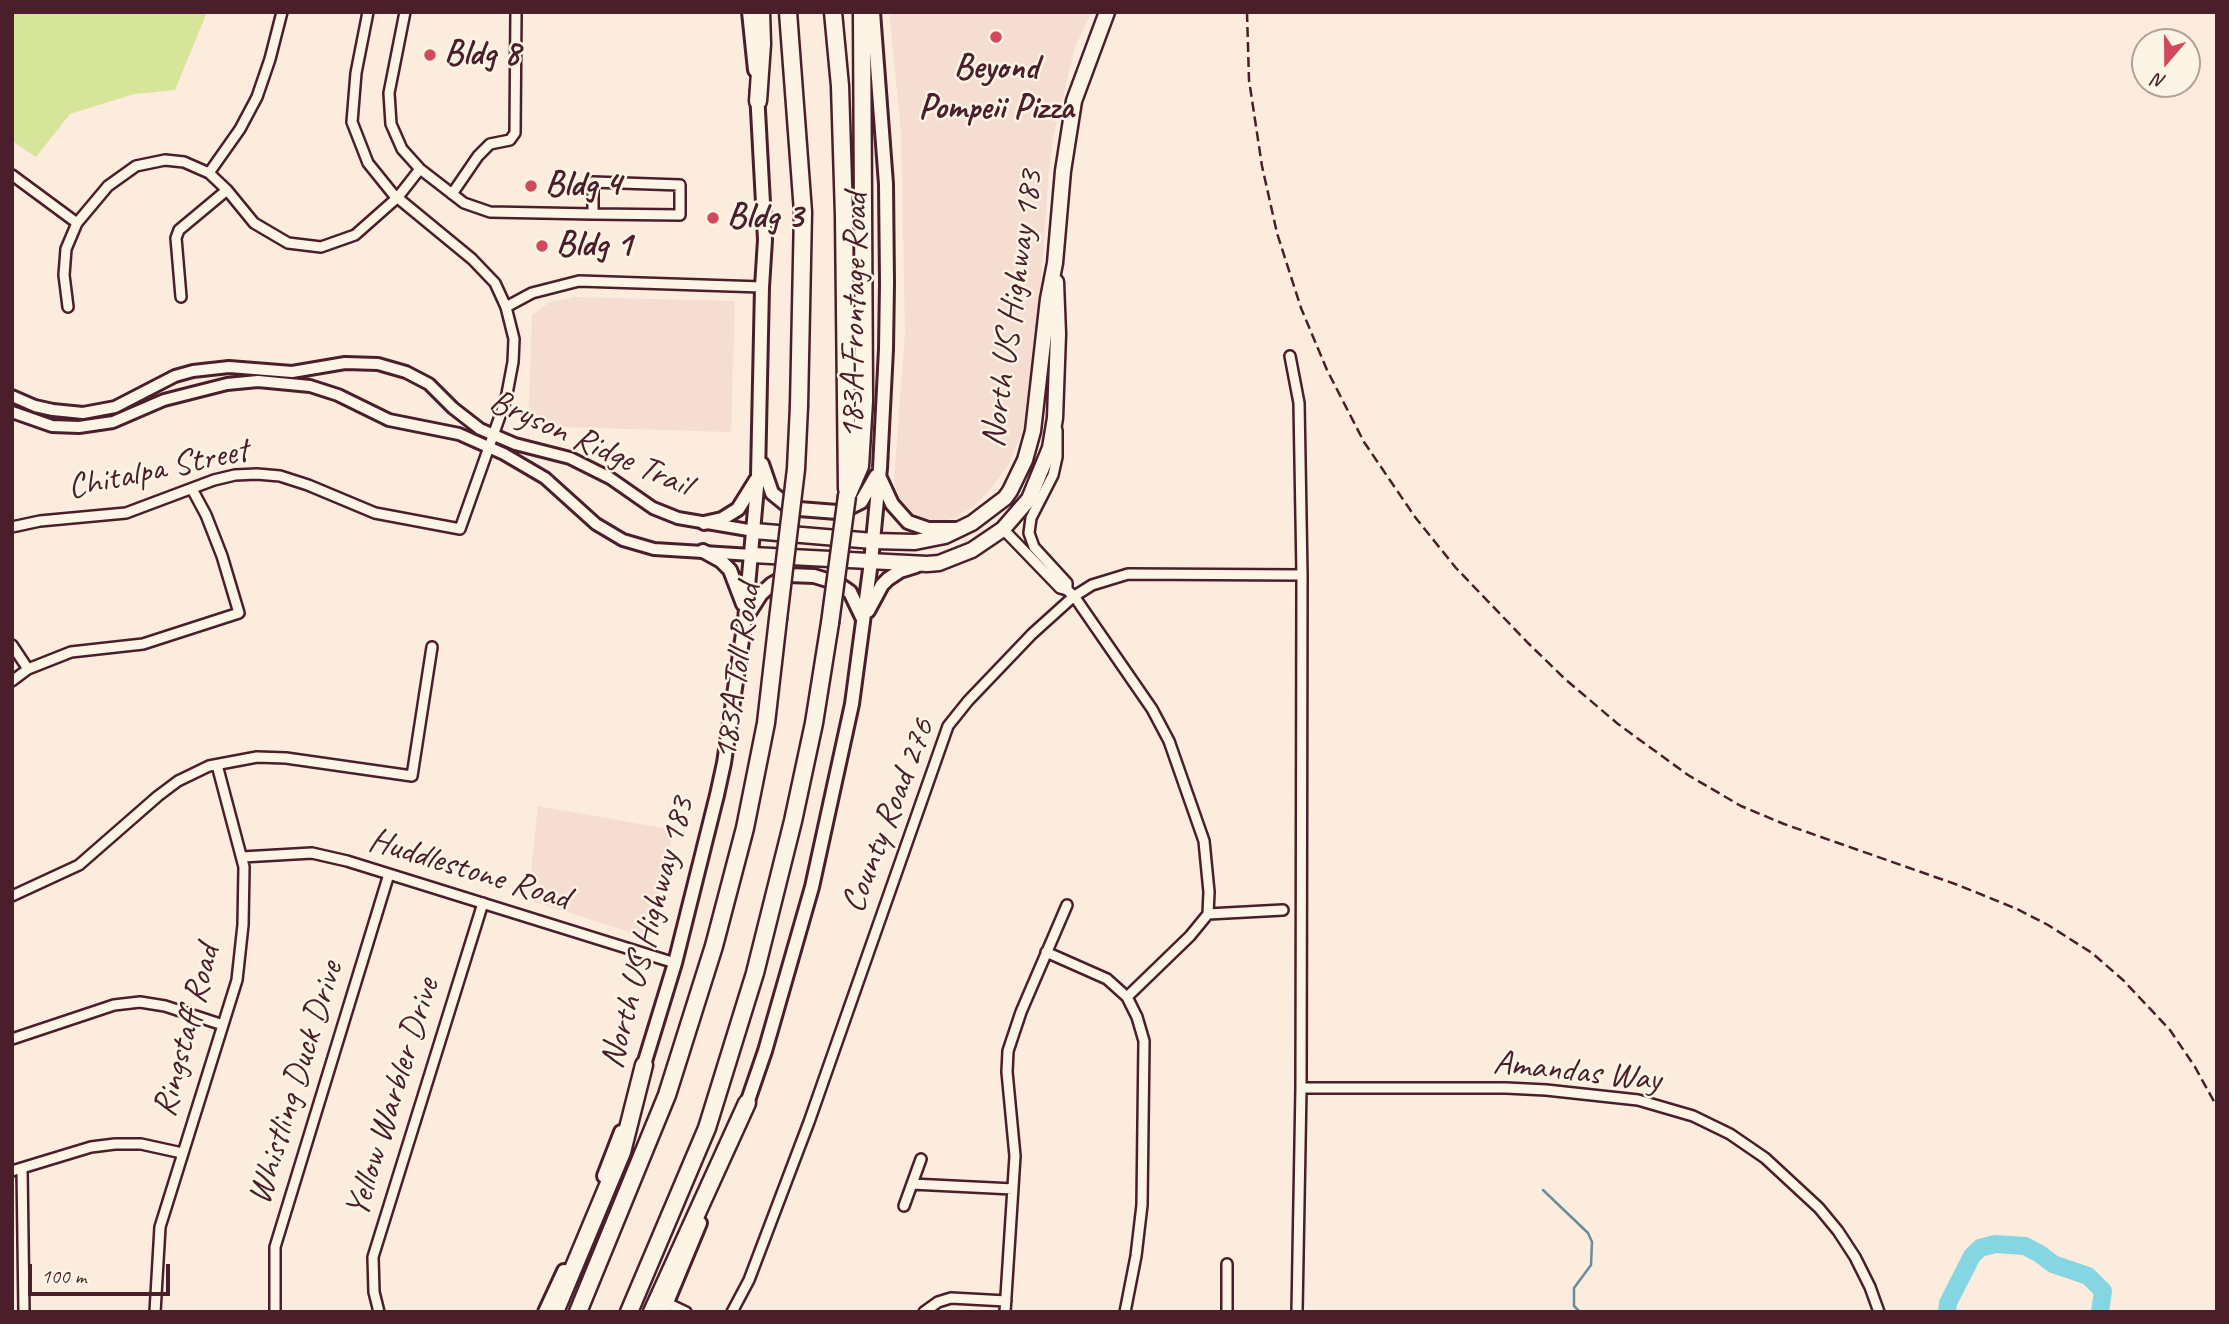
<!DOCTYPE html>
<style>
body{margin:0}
#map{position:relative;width:2229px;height:1324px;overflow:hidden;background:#fbecdd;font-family:Caveat,sans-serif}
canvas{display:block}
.frame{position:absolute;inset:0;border:14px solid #4a1f2b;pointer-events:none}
.north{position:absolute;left:2131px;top:28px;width:70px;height:70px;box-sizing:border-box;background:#fcf5e5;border:2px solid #b59f9b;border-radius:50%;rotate:200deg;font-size:19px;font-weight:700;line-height:28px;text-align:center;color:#4a1f2b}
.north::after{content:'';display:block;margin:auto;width:24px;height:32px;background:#d1495b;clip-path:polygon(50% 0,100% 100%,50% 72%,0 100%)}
.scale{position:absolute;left:28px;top:1264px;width:142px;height:32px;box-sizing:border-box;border:4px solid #4a1f2b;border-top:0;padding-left:9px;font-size:21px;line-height:24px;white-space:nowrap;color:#4a1f2b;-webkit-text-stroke:5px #fcf5e5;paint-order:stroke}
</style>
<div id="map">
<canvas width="2229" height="1324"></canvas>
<div class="frame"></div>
<div class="north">N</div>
<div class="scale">100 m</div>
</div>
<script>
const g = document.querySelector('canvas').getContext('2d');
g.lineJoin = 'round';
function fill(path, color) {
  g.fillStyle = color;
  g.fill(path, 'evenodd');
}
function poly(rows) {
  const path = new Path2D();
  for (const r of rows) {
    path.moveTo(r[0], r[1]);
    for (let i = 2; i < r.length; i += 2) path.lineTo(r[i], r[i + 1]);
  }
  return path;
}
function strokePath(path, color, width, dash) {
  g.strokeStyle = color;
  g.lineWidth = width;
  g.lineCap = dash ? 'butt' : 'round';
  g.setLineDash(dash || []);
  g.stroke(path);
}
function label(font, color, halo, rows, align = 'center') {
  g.font = font + ' Caveat,sans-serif';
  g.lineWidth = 5;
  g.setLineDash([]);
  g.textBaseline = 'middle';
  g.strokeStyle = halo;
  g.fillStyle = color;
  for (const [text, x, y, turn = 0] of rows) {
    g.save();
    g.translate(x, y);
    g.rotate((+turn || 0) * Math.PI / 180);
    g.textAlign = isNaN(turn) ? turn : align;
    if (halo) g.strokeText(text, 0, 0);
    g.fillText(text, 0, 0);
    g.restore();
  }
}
fill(poly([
 [889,12,1092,12,1075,47,1053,138,1048,182,1033,397,1025,425,1009,464,987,494,971,508,955,518,934,523,914,519,901,506,894,480,905,333,901,132],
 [575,297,735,301,731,432,528,426,532,315,550,302],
 [538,806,674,830,649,938,528,900]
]), '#f6ddd1');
fill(poly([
 [12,12,207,12,175,90,134,94,70,114,36,157,12,141]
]), '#d6e599');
strokePath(poly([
 [1543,1190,1588,1233,1592,1242,1591,1265,1574,1288,1574,1306,1580,1312]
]), '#6d8c99', 2.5);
strokePath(poly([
 [1947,1312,1948,1303,1972,1256,1980,1248,1995,1244,2025,1246,2040,1254,2053,1264,2088,1276,2103,1291,2100,1312]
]), '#85d5e2', 18);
const minor = poly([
 [405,12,389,93,391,124,402,149,420,169],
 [209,173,240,129,257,97,270,59,282,12],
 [12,175,77,223],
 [452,194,478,156,490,144,510,140,515,133,516,12],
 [181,297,176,238,179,230,227,190],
 [68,307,64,275,66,249,77,223,108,186,136,166,165,160,184,162,209,173,227,190,254,223,288,243,321,247,355,235,398,197,420,169,464,203,490,212,593,214,680,215,680,185,593,182,593,214],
 [506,307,532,293,579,281,762,287],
 [1290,356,1299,403,1302,575,1301,1088,1297,1312],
 [1057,430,1057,457,1053,475,1031,518,1029,533,1034,547,1067,583,1067,590],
 [12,527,40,521,126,513,214,480,235,475,257,474,280,476,308,485,375,513,460,529,506,399,513,362,514,339,506,307,495,283,472,259,393,194,368,163,352,122,356,73,368,12],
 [1003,529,1060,588,1067,590,1074,596,1152,709,1169,741,1204,841,1209,892,1208,914,1190,936,1127,997],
 [12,645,28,669],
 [12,681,28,669,71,652,143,644,239,613,222,556,206,515,192,489],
 [242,857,312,853,347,861,675,963],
 [12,896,79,865,158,796,178,781,209,766,257,757,286,758,412,776,432,647],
 [1208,914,1283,910],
 [1046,952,1107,979,1127,997,1137,1017,1144,1041,1142,1205,1136,1256,1125,1312],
 [12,1039,114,1005,140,1002,165,1006,223,1025],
 [1301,1088,1506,1088,1546,1090,1638,1100,1693,1116,1730,1134,1765,1158,1819,1208,1838,1231,1855,1257,1870,1287,1879,1312],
 [22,1168,24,1312],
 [12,1171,91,1147,115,1144,141,1144,182,1153],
 [912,1184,1013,1189],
 [904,1206,921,1159],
 [667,1303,686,1312],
 [155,1312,160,1227,237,980,243,925,244,867,217,765],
 [275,1312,275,1247,389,874],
 [379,1312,374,1292,373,1257,483,903],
 [732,1312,749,1280,809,1122,948,726,968,701,1032,634,1073,597,1092,585,1128,574,1302,575],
 [924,1312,938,1302,951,1298,1006,1301],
 [1005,1312,1015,1156,1007,1072,1008,1051,1021,1012,1067,905],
 [1227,1312,1227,1264]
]);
const tertiary = poly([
 [12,396,35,406,53,410,83,413,115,407,175,376,193,371,229,367,292,372,345,363,378,364,406,372,429,384,453,408,480,429,515,444,570,458,610,478,653,508,678,518,754,531],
 [12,412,52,426,79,427,113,422,164,400,227,384,258,381,310,386,338,395,389,420,459,434,504,454,545,478,596,524,623,540,654,549,752,555]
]);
const secondary = poly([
 [749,12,755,70],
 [762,464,772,493,788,506,799,509,837,512,845,510,861,502,876,476],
 [880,478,892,504,908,522,928,529,957,529],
 [704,523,722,519,738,509,756,480],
 [703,551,721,561,730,570,743,604],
 [868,611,882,585,888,579,900,571,916,566],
 [745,619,761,594,772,584,788,575,814,576,837,583,850,592,862,617],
 [642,1071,675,963,717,795,724,763,745,620,758,476,762,287,765,240,757,92],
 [744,1112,765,1051,812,887,852,704,871,562,880,468,886,349,887,283,886,184,873,12],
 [604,1176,621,1132],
 [545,1312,564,1271],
 [663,1312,700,1223]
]);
const primary = poly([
 [754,531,873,541,915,542,945,536,972,523,1005,498,1010,491,1025,460,1033,431,1048,299,1055,263,1063,171,1074,101,1107,12],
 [752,555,927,564,939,563,972,550,1003,529,1029,499,1050,448,1055,418,1058,334,1056,282]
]);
const motorway = poly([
 [788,12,803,212,799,406],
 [833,12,840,86,844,216,847,489],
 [758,101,762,44,761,12],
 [847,496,860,466,864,401,862,12],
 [555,1312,622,1152,644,1065],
 [578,1312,667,1095,714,946,745,828,766,723,778,619],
 [629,1312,707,1128,755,973,793,821,814,723,830,623],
 [652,1312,747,1103]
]);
strokePath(minor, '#4a1f2b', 14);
strokePath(tertiary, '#4a1f2b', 16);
strokePath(secondary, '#4a1f2b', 18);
strokePath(primary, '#4a1f2b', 19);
strokePath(motorway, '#4a1f2b', 21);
strokePath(minor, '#fcf5e5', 9);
strokePath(tertiary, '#fcf5e5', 10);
strokePath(secondary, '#fcf5e5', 12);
strokePath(primary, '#fcf5e5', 14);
strokePath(motorway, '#fcf5e5', 16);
strokePath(poly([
 [1247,12,1249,80,1262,166,1277,233,1301,308,1327,370,1364,442,1415,517,1456,568,1528,643,1565,679,1618,724,1688,775,1741,806,1784,824,1958,885,2017,909,2048,925,2092,953,2123,980,2170,1030,2195,1067,2217,1107]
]), '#4a1f2b', 2.5, [10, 5]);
const motorwayBridge = poly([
 [778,619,796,469,799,406],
 [830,623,847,496]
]);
strokePath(motorwayBridge, '#4a1f2b', 21, []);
strokePath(motorwayBridge, '#fcf5e5', 16);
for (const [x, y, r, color] of [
 [996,37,7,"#d1495b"],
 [430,55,7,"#d1495b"],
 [531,186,7,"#d1495b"],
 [713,218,7,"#d1495b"],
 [542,246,7,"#d1495b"]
]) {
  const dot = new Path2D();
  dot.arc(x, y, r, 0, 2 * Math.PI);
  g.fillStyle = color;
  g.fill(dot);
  strokePath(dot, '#fcf5e5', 2.5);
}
label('bold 35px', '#4a1f2b', '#fcf5e5', [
 ["Bldg 8",444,55],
 ["Beyond",996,69,"center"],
 ["Pompeii Pizza",996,109,"center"],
 ["Bldg 4",545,186],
 ["Bldg 3",727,218],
 ["Bldg 1",556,246]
], 'left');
label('35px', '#4a1f2b', '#fcf5e5', [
 ["North US Highway 183",1013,309,-82],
 ["183A Frontage Road",855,316,-89],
 ["Bryson Ridge Trail",590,444,24],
 ["Chitalpa Street",158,470,-12],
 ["183A Toll Road",738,672,-82],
 ["County Road 276",889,816,-69],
 ["Huddlestone Road",469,870,17],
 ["North US Highway 183",648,933,-75],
 ["Ringstaff Road",187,1031,-75],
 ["Amandas Way",1577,1072,6],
 ["Whistling Duck Drive",296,1083,-73],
 ["Yellow Warbler Drive",393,1098,-73]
]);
</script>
